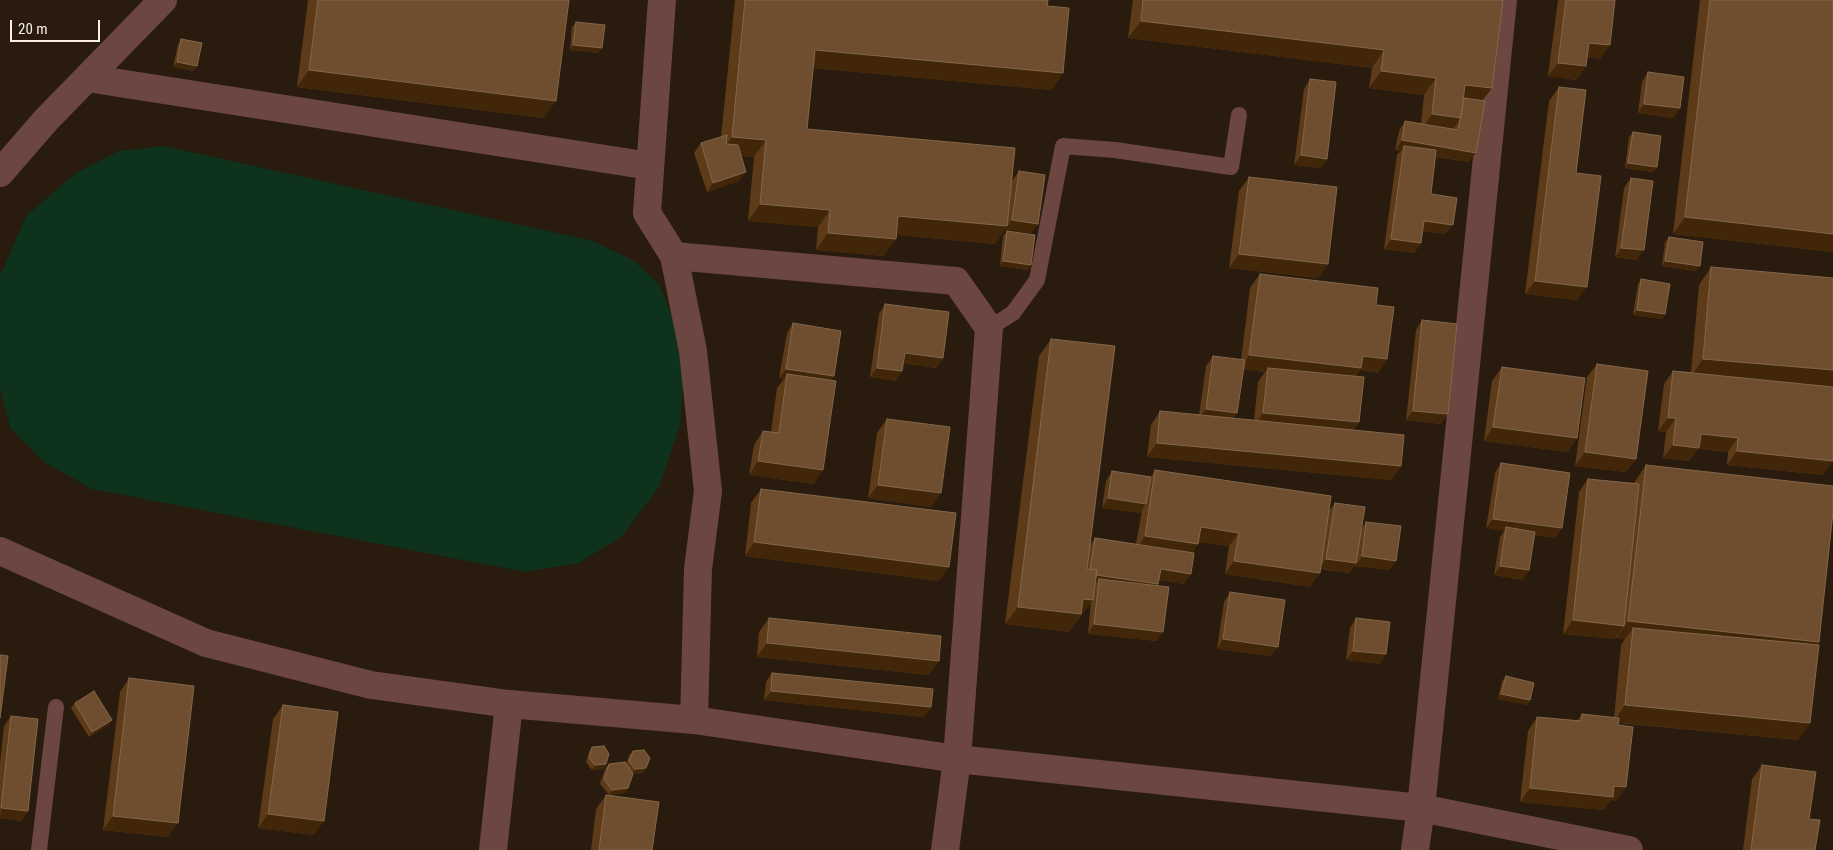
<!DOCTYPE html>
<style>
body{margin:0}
#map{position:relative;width:1833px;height:850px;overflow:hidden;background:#291b0d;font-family:"Roboto Condensed",sans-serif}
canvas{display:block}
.scale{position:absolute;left:10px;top:20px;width:90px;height:22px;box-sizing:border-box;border:2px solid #f9efe6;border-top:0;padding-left:6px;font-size:15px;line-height:18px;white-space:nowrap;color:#f9efe6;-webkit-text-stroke:4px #291b0d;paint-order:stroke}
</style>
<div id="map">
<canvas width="1833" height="850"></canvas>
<div class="scale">20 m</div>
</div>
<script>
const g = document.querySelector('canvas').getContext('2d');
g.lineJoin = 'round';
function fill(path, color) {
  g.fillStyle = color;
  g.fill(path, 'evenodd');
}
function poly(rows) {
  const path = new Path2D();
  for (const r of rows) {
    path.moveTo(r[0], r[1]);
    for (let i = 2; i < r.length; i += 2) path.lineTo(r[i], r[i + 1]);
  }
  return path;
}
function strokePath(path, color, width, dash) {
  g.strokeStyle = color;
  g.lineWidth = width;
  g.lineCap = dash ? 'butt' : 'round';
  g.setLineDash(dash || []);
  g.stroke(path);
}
fill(poly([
 [164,146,593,241,634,261,659,284,671,314,685,360,680,425,659,487,622,536,579,563,525,572,92,489,44,462,11,429,0,389,0,276,26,216,76,173,119,151]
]), '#0e321c');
strokePath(poly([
 [989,328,1013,313,1037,280,1063,146,1115,150,1231,167,1239,115],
 [39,850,56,707]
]), '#6c4640', 16);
strokePath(poly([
 [662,0,647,213,674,256,693,351,708,491,698,569,694,720],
 [87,78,650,166],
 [0,173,46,120,163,0],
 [674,256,956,281,989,328,957,759,945,850],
 [493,850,509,704],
 [1415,850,1421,808,1503,0]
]), '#6c4640', 28);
strokePath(poly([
 [0,551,206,643,371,685,509,704,694,720,957,759,1421,808,1629,850]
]), '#6c4640', 28);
fill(poly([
 [308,0,569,0,544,118,297,87],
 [735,0,1048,0,1047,6,1063,73,1051,90,813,68,807,129,1009,201,1012,181,1019,171,1038,224,1031,233,1005,229,995,244,897,235,884,256,816,250,818,227,748,221,754,157,741,156,739,181,707,192,694,153,701,143,721,137],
 [1133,0,1503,0,1469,162,1436,157,1431,194,1446,234,1422,231,1421,243,1414,253,1384,249,1397,155,1401,151,1395,150,1399,131,1405,121,1421,124,1424,95,1369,88,1372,68,1128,38],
 [1558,0,1615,0,1600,59,1587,57,1586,66,1576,80,1548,76],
 [1700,0,1833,0,1833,252,1673,234],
 [576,22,599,53,570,50,572,27],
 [181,39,194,71,173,67,178,44],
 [1648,72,1680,108,1673,118,1638,113,1642,82],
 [1310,79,1327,159,1320,168,1294,165,1304,89],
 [1559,87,1577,300,1525,294,1549,101],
 [1633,132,1657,167,1653,172,1625,168,1629,137],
 [1249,177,1319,278,1229,268,1239,191],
 [1631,178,1637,260,1615,257,1624,188],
 [1007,231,1028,270,1000,266,1003,236],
 [1669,237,1696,271,1662,266,1665,242],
 [1711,267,1832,387,1823,475,1727,465,1728,452,1698,449,1689,461,1663,458,1666,432,1658,431,1664,384,1673,371,1691,372,1699,285],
 [1260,274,1376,305,1387,359,1378,373,1360,370,1356,376,1354,430,1401,466,1391,480,1147,457,1151,425,1160,411,1199,415,1206,366,1213,356,1241,360,1250,288],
 [1243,369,1265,372,1258,382,1254,420,1234,418],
 [1641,279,1665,314,1662,319,1633,315,1638,284],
 [885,304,943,358,936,368,903,363,896,381,870,377,879,314],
 [1422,320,1441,424,1406,420,1416,330],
 [793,323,834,376,831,380,814,484,749,475,754,445,763,431,771,432,777,388,784,379,779,378,787,333],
 [1051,339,1090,545,1095,538,1136,544,1142,511,1140,513,1102,508,1106,481,1112,471,1151,477,1155,470,1329,511,1335,503,1362,528,1366,522,1390,570,1355,566,1355,564,1349,573,1320,569,1310,587,1225,574,1229,546,1199,542,1198,544,1192,553,1184,584,1159,580,1158,586,1157,641,1088,634,1091,602,1069,632,1005,624,1039,356],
 [1597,364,1636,459,1626,472,1575,466,1587,377],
 [1502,367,1577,438,1568,452,1484,441,1492,381],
 [887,419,931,507,868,498,877,433],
 [1501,463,1562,528,1555,538,1534,535,1529,570,1522,580,1494,575,1500,537,1504,531,1486,528,1495,473],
 [1646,465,1816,645,1798,740,1618,723,1616,801,1611,800,1604,810,1520,802,1528,731,1537,717,1577,721,1582,714,1614,718,1621,645,1625,639,1616,638,1616,636,1614,639,1563,634,1579,492,1588,479,1634,483],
 [761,489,939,581,745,556,751,503],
 [1230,592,1271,656,1217,649,1224,602],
 [769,618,929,675,757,657,759,632],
 [1356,618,1386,654,1380,664,1346,660,1350,628],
 [772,673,931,707,924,717,764,700,766,682],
 [1506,676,1530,700,1527,705,1498,699,1502,681],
 [129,678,168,837,103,830,120,692],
 [75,703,112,720,108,725,89,737,71,708],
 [283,705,314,835,258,828,273,719],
 [11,716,28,811,21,821,0,818,0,763,4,726],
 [592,747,606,764,603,769,592,770,586,762,589,752],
 [633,751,643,773,633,774,628,788,625,793,609,795,600,784,605,769,609,764,626,764,629,756],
 [1762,765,1809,819,1815,850,1743,850,1752,779],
 [606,795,652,850,591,850,596,809]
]), '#5d3b18');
fill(poly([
 [1141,21,1384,50,1372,68,1128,38],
 [1589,43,1610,45,1600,59,1580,56],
 [573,45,602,48,599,53,570,50],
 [815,50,1063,73,1051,90,802,67],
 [177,62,197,66,194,71,173,67],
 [1558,63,1586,66,1576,80,1548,76],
 [309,70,556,101,544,118,297,87],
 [1381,71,1436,78,1424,95,1369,88],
 [1465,85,1492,88,1479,105,1464,98,1461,103],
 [1644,104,1680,108,1673,118,1638,113],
 [1432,114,1461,118,1449,135,1420,132],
 [732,137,766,140,754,157,720,154],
 [1402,140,1476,153,1469,162,1403,151,1404,146,1401,151,1395,150],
 [1301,155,1327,159,1320,168,1294,165],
 [1628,163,1657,167,1653,172,1625,168],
 [746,172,739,181,707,192,713,183],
 [760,204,830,210,818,227,748,221],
 [898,216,1007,226,995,244,886,234],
 [1685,217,1833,234,1833,252,1673,234],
 [1012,220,1038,224,1031,233,1005,229],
 [1424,221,1453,225,1446,234,1417,230],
 [828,233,896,239,884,256,816,250],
 [1391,239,1421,243,1414,253,1384,249],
 [1621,248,1644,250,1637,260,1615,257],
 [1239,254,1328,264,1319,278,1229,268],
 [1003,261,1031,265,1028,270,1000,266],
 [1665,261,1700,266,1696,271,1662,266],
 [1535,281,1587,287,1577,300,1525,294],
 [1637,310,1665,314,1662,319,1633,315],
 [905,353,943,358,936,368,898,362],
 [1249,355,1363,356,1387,359,1378,373,1360,370,1352,382,1268,368,1265,372,1240,369],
 [1703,359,1833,370,1833,386,1831,389,1691,376],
 [877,368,902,371,896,381,870,377],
 [786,369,834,376,827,386,787,374,784,379,779,378],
 [1206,409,1237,413,1231,422,1199,418],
 [1413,411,1448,414,1441,424,1406,420],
 [1263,413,1359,422,1350,436,1254,427],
 [1668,418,1676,418,1666,432,1658,431],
 [1493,427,1577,438,1568,452,1484,441],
 [1701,434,1738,438,1728,452,1698,449,1689,461,1663,458,1673,445],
 [1157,443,1401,466,1391,480,1147,457],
 [1737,451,1833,461,1823,475,1727,465],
 [1585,452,1636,459,1626,472,1575,466],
 [758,461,823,470,814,484,749,475],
 [878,485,941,493,931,507,868,498],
 [1108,498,1146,504,1140,513,1102,508],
 [1493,519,1562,528,1555,538,1506,531,1506,527,1504,531,1486,528],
 [1201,527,1239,533,1229,546,1191,541],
 [1145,536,1198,544,1189,558,1136,550],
 [754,542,949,567,939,581,745,556],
 [1362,556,1396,561,1390,570,1355,566],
 [1326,559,1356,563,1349,573,1319,568],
 [1234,561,1320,573,1310,587,1225,574],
 [1500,566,1529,570,1522,580,1494,575],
 [1161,569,1191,574,1184,584,1154,579],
 [1089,573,1158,584,1152,594,1099,579,1095,585],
 [1083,599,1093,600,1069,632,1005,624,1018,607],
 [1573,620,1624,626,1614,639,1563,634],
 [1628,621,1819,642,1806,659,1633,628,1625,639,1616,638],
 [1094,624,1163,632,1157,641,1088,634],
 [1223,639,1278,647,1271,656,1217,649],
 [767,643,939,661,929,675,757,657],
 [1353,651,1386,654,1380,664,1346,660],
 [771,691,931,707,924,717,764,700],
 [1501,694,1530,700,1527,705,1498,699],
 [1625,705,1810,723,1798,740,1613,722],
 [112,720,108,725,89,737,92,732],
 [606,764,603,769,592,770,595,765],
 [646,768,643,773,632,774,635,769],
 [1614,786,1626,787,1616,801,1611,800,1604,810,1520,802,1530,788],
 [628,788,625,793,609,795,612,790],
 [1,808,28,811,21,821,0,818],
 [268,814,324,821,314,835,258,828],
 [113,816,178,823,168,837,103,830]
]), '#41260a');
const building = poly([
 [318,0,569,0,556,101,309,70,318,0],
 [745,0,1048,0,1047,6,1069,8,1063,73,815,50,807,129,1015,148,1007,226,898,216,896,239,828,233,830,210,760,204,766,140,732,137,745,0],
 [1143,0,1503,0,1492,88,1465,85,1461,118,1432,114,1436,78,1381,71,1384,50,1141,21,1143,0],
 [1566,0,1615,0,1610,45,1589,43,1586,66,1558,63,1566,0],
 [1710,0,1833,0,1833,234,1685,217,1710,0],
 [576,22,605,25,602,48,573,45,576,22],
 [181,39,202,43,197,66,177,62,181,39],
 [1648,72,1684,77,1680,108,1644,104,1648,72],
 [1310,79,1336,82,1327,159,1301,155,1310,79],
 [1559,87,1586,90,1576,173,1601,176,1587,287,1535,281,1559,87],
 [1464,98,1485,101,1476,153,1402,140,1405,121,1458,130,1464,98],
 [1633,132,1661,136,1657,167,1628,163,1633,132],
 [727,135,726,144,738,145,746,172,713,183,701,143,727,135],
 [1404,146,1436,150,1431,194,1457,198,1453,225,1424,221,1421,243,1391,239,1404,146],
 [1019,171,1045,175,1038,224,1012,220,1019,171],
 [1249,177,1337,187,1328,264,1239,254,1249,177],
 [1631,178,1653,181,1644,250,1621,248,1631,178],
 [1007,231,1035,235,1031,265,1003,261,1007,231],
 [1669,237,1703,242,1700,266,1665,261,1669,237],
 [1711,267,1833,278,1833,370,1703,359,1711,267],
 [1260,274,1378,288,1376,305,1394,307,1387,359,1363,356,1361,368,1249,355,1260,274],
 [1641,279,1670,284,1665,314,1637,310,1641,279],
 [885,304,949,312,943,358,905,353,902,371,877,368,885,304],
 [1422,320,1457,324,1448,414,1413,411,1422,320],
 [793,323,841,331,834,376,786,369,793,323],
 [1051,339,1115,346,1087,569,1097,570,1093,600,1083,599,1081,614,1018,607,1051,339],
 [1213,356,1245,360,1237,413,1206,409,1213,356],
 [1597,364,1648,371,1636,459,1585,452,1597,364],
 [1502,367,1585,378,1577,438,1493,427,1502,367],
 [1268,368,1364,377,1359,422,1263,413,1268,368],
 [1673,371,1833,387,1833,461,1737,451,1738,438,1701,434,1699,448,1673,445,1676,418,1668,418,1673,371],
 [787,374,836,381,823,470,758,461,763,431,779,433,787,374],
 [1160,411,1404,435,1401,466,1157,443,1160,411],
 [887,419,950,427,941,493,878,485,887,419],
 [1501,463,1570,473,1562,528,1493,519,1501,463],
 [1646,465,1833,486,1833,512,1819,642,1628,621,1646,465],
 [1155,470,1331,496,1320,573,1234,561,1239,533,1201,527,1198,544,1145,536,1155,470],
 [1112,471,1151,477,1146,504,1108,498,1112,471],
 [1588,479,1639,484,1624,626,1573,620,1588,479],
 [761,489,956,513,949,567,754,542,761,489],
 [1335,503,1365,507,1356,563,1326,559,1335,503],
 [1366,522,1401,526,1396,561,1362,556,1366,522],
 [1506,527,1535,532,1529,570,1500,566,1506,527],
 [1095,538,1194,553,1191,574,1161,569,1158,584,1096,575,1097,570,1090,569,1095,538],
 [1099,579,1169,587,1163,632,1094,624,1099,579],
 [1230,592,1285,600,1278,647,1223,639,1230,592],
 [769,618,941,636,939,661,767,643,769,618],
 [1356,618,1390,622,1386,654,1353,651,1356,618],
 [1633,628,1819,645,1810,723,1625,705,1633,628],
 [0,655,8,656,0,718,0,655],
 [772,673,933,689,931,707,771,691,772,673],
 [1506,676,1534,683,1530,700,1501,694,1506,676],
 [129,678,194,686,178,823,113,816,129,678],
 [94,691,112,720,92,732,75,703,94,691],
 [283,705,338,712,324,821,268,814,283,705],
 [1582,714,1619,718,1618,725,1633,727,1626,787,1614,786,1613,797,1530,788,1537,717,1581,721,1582,714],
 [11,716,38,719,28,811,1,808,11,716],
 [604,746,609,754,606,764,595,765,589,758,592,747,604,746],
 [644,750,650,758,646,768,635,769,629,761,633,751,644,750],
 [625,762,633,774,628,788,612,790,604,779,609,764,625,762],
 [1762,765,1816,772,1809,819,1820,820,1815,850,1751,850,1762,765],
 [606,795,659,802,652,850,599,850,606,795]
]);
fill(building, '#6e4e2e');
strokePath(building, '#83674b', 1);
</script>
